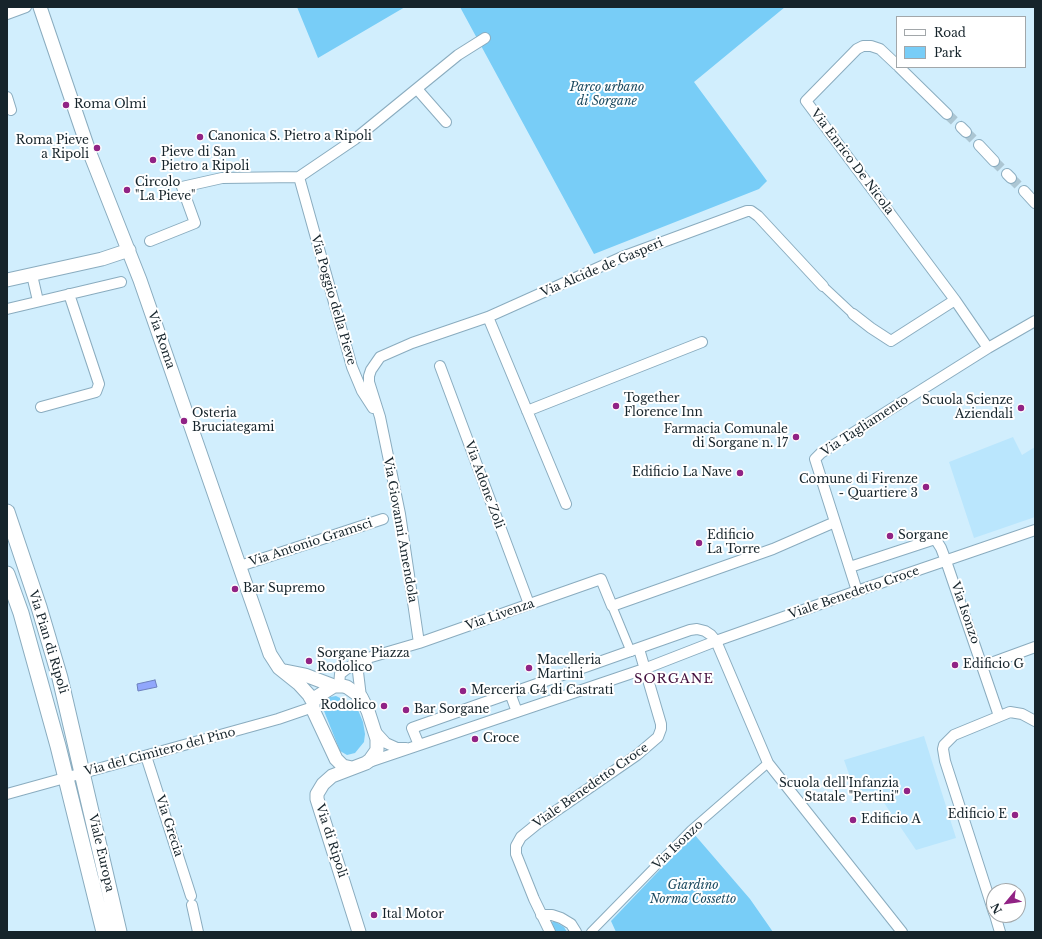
<!DOCTYPE html>
<style>
body{margin:0}
#map{position:relative;width:1042px;height:939px;overflow:hidden;background:#d1eefd;font-family:"Libre Baskerville",serif}
canvas{display:block}
.frame{position:absolute;inset:0;border:8px solid #16242b;pointer-events:none}
.legend{position:absolute;left:896px;top:16px;width:130px;height:52px;box-sizing:border-box;background:#fff;border:1px solid #a2a7aa;margin:0;padding:5px 7px;list-style:none;font-size:12px;color:#16242b}
.legend li{display:flex;align-items:center;gap:8px;height:20px}
.legend b{width:20px;border:1px solid #a2a7aa}
.north{position:absolute;left:986px;top:883px;width:40px;height:40px;box-sizing:border-box;background:#fff;border:1px solid #a2a7aa;border-radius:50%;rotate:241deg;font-size:11px;font-weight:700;line-height:16px;text-align:center;color:#16242b}
.north::after{content:'';display:block;margin:auto;width:14px;height:18px;background:#912385;clip-path:polygon(50% 0,100% 100%,50% 72%,0 100%)}
</style>
<div id="map">
<canvas width="1042" height="939"></canvas>
<div class="frame"></div>
<ul class="legend">
<li><b style="height:5px;background:#fff"></b>Road</li>
<li><b style="height:11px;background:#78cdf7"></b>Park</li>
</ul>
<div class="north">N</div>
</div>
<script>
const g = document.querySelector('canvas').getContext('2d');
g.lineJoin = 'round';
function fill(path, color) {
  g.fillStyle = color;
  g.fill(path, 'evenodd');
}
function poly(rows) {
  const path = new Path2D();
  for (const r of rows) {
    path.moveTo(r[0], r[1]);
    for (let i = 2; i < r.length; i += 2) path.lineTo(r[i], r[i + 1]);
  }
  return path;
}
function strokePath(path, color, width, dash) {
  g.strokeStyle = color;
  g.lineWidth = width;
  g.lineCap = dash ? 'butt' : 'round';
  g.setLineDash(dash || []);
  g.stroke(path);
}
function label(font, color, halo, rows, align = 'center') {
  g.font = font + ' "Libre Baskerville",serif';
  g.lineWidth = 4;
  g.setLineDash([]);
  g.textBaseline = 'middle';
  g.strokeStyle = halo;
  g.fillStyle = color;
  for (const [text, x, y, turn = 0] of rows) {
    g.save();
    g.translate(x, y);
    g.rotate((+turn || 0) * Math.PI / 180);
    g.textAlign = isNaN(turn) ? turn : align;
    if (halo) g.strokeText(text, 0, 0);
    g.fillText(text, 0, 0);
    g.restore();
  }
}
fill(poly([
 [1013,437,1022,455,1035,447,1035,517,974,538,949,462],
 [924,736,956,838,916,850,876,791,855,791,844,760]
]), '#bae6fd');
fill(poly([
 [297,7,405,7,318,58],
 [460,7,785,7,694,82,767,181,759,189,594,254],
 [336,696,352,704,358,710,363,722,365,734,364,742,355,753,347,755,340,751,324,711,324,705,325,701,330,697],
 [694,834,750,899,773,932,616,932,611,921],
 [554,921,564,927,567,932,554,932,551,923]
]), '#78cdf7');
const water = poly([
 [155,680,157,687,138,691,137,684,155,680]
]);
fill(water, '#91a7fc');
strokePath(water, '#6c80bd', 1);
strokePath(poly([
 [947,114,961,127],
 [966,132,979,145],
 [994,161,1007,174],
 [1011,178,1024,191]
]), '#acc6d3', 10, [10, 5]);
const pedestrian = poly([
 [823,286,853,314],
 [612,606,631,652],
 [591,932,691,830,768,763]
]);
const minor = poly([
 [7,14,26,7],
 [897,65,880,49,871,46,863,46,857,49,806,101,955,300,988,348],
 [899,67,947,114],
 [417,89,446,122],
 [7,97,11,110],
 [961,127,966,132],
 [979,145,994,161],
 [1007,174,1011,178],
 [299,177,352,367,362,391,373,408],
 [1024,191,1035,203],
 [150,241,195,223,182,187,222,178,299,177,355,139,458,55,485,38],
 [32,275,38,301],
 [7,309,121,282],
 [853,314,871,328,891,341,955,300],
 [488,317,566,504],
 [440,366,529,604],
 [41,407,96,392,99,384,69,294],
 [527,411,702,342],
 [240,566,383,519],
 [850,567,932,540,936,540,941,548,946,561,999,716],
 [857,591,815,459,821,453,988,348,1035,321],
 [419,643,400,514,380,417,369,382,369,376,371,370,380,357,412,343,488,317,622,257,747,211,751,211,758,216,823,286],
 [983,666,1035,647],
 [339,685,340,674,345,670,354,664,371,657,419,643,601,579,612,606,773,549,835,522],
 [510,693,517,712],
 [361,697,358,672,359,668,367,661],
 [375,731,386,743,397,748,406,748],
 [419,745,412,728,690,630,697,629,705,631,711,635,716,641,768,763,902,932],
 [146,756,191,896],
 [366,763,644,669,716,641,857,591,1035,530],
 [7,794,278,719,313,707],
 [192,905,198,932],
 [994,913,945,761,943,749,944,745,954,735,1010,712,1022,714,1035,721],
 [541,915,552,915,561,918,571,924,576,932],
 [995,915,1000,932],
 [550,932,534,899,516,854,516,846,521,837,537,824,637,755,658,737,661,729,661,724,639,649]
]);
const tertiary = poly([
 [40,7,89,151,140,280,270,654,279,668,299,684,309,695,313,702],
 [7,280,102,259,129,250],
 [285,671,305,675,334,686],
 [352,768,343,766,336,759,314,712,313,707,313,702,318,696,334,686,343,686,347,687,361,697,368,711,377,739,377,750,370,760,366,763,332,776,323,784,317,794,317,799,359,932]
]);
const secondary = poly([
 [7,512,39,607,60,678,119,932],
 [7,574,21,613,58,746,104,932]
]);
strokePath(pedestrian, '#8aacbf', 10);
strokePath(minor, '#8aacbf', 12);
strokePath(tertiary, '#8aacbf', 15);
strokePath(secondary, '#8aacbf', 17);
strokePath(pedestrian, '#fff', 8);
strokePath(minor, '#fff', 10);
strokePath(tertiary, '#fff', 13);
strokePath(secondary, '#fff', 15);
for (const [x, y, r, color] of [
 [66,105,4,"#912385"],
 [200,137,4,"#912385"],
 [97,148,4,"#912385"],
 [153,160,4,"#912385"],
 [127,190,4,"#912385"],
 [616,406,4,"#912385"],
 [1021,408,4,"#912385"],
 [184,421,4,"#912385"],
 [796,437,4,"#912385"],
 [740,473,4,"#912385"],
 [926,487,4,"#912385"],
 [890,536,4,"#912385"],
 [699,543,4,"#912385"],
 [235,589,4,"#912385"],
 [309,661,4,"#912385"],
 [955,665,4,"#912385"],
 [529,668,4,"#912385"],
 [463,691,4,"#912385"],
 [384,706,4,"#912385"],
 [406,710,4,"#912385"],
 [475,739,4,"#912385"],
 [907,791,4,"#912385"],
 [1015,815,4,"#912385"],
 [853,820,4,"#912385"],
 [374,915,4,"#912385"]
]) {
  const dot = new Path2D();
  dot.arc(x, y, r, 0, 2 * Math.PI);
  g.fillStyle = color;
  g.fill(dot);
  strokePath(dot, '#fff', 1.5);
}
label('italic 12px', '#1b4a60', '#fff', [
 ["Parco urbano",607,88],
 ["di Sorgane",607,102],
 ["Giardino",693,886],
 ["Norma Cossetto",693,900]
]);
label('12px', '#16242b', '#fff', [
 ["Roma Olmi",74,105],
 ["Canonica S. Pietro a Ripoli",208,137],
 ["Roma Pieve",89,141,"right"],
 ["a Ripoli",89,155,"right"],
 ["Pieve di San",161,153],
 ["Pietro a Ripoli",161,167],
 ["Circolo",135,183],
 ["\"La Pieve\"",135,197],
 ["Together",624,399],
 ["Florence Inn",624,413],
 ["Scuola Scienze",1013,401,"right"],
 ["Aziendali",1013,415,"right"],
 ["Osteria",192,414],
 ["Bruciategami",192,428],
 ["Farmacia Comunale",788,430,"right"],
 ["di Sorgane n. 17",788,444,"right"],
 ["Edificio La Nave",732,473,"right"],
 ["Comune di Firenze",918,480,"right"],
 ["- Quartiere 3",918,494,"right"],
 ["Edificio",707,536],
 ["La Torre",707,550],
 ["Sorgane",898,536],
 ["Bar Supremo",243,589],
 ["Sorgane Piazza",317,654],
 ["Rodolico",317,668],
 ["Macelleria",537,661],
 ["Martini",537,675],
 ["Edificio G",963,665],
 ["Merceria G4 di Castrati",471,691],
 ["Rodolico",376,706,"right"],
 ["Bar Sorgane",414,710],
 ["Croce",483,739],
 ["Scuola dell'Infanzia",899,784,"right"],
 ["Statale \"Pertini\"",899,798,"right"],
 ["Edificio E",1007,815,"right"],
 ["Edificio A",861,820],
 ["Ital Motor",382,915]
], 'left');
label('12px', '#16242b', '#fff', [
 ["Via Enrico De Nicola",852,162,53],
 ["Via Alcide de Gasperi",602,268,-23],
 ["Via Poggio della Pieve",333,300,74],
 ["Via Roma",161,340,71],
 ["Via Tagliamento",865,426,-33],
 ["Via Adone Zoli",484,485,70],
 ["Via Giovanni Amendola",400,530,80],
 ["Via Antonio Gramsci",311,543,-18],
 ["Viale Benedetto Croce",854,593,-19],
 ["Via Isonzo",965,613,71],
 ["Via Livenza",500,615,-19],
 ["Via Pian di Ripoli",48,642,73],
 ["Via del Cimitero del Pino",160,752,-15],
 ["Viale Benedetto Croce",591,786,-35],
 ["Via Grecia",169,826,72],
 ["Via di Ripoli",331,841,72],
 ["Via Isonzo",678,845,-44],
 ["Viale Europa",101,853,77]
]);
g.letterSpacing = '1px';
label('13px', '#44103e', '#fff', [
 ["SORGANE",674,679]
]);
g.letterSpacing = '0px';
</script>
